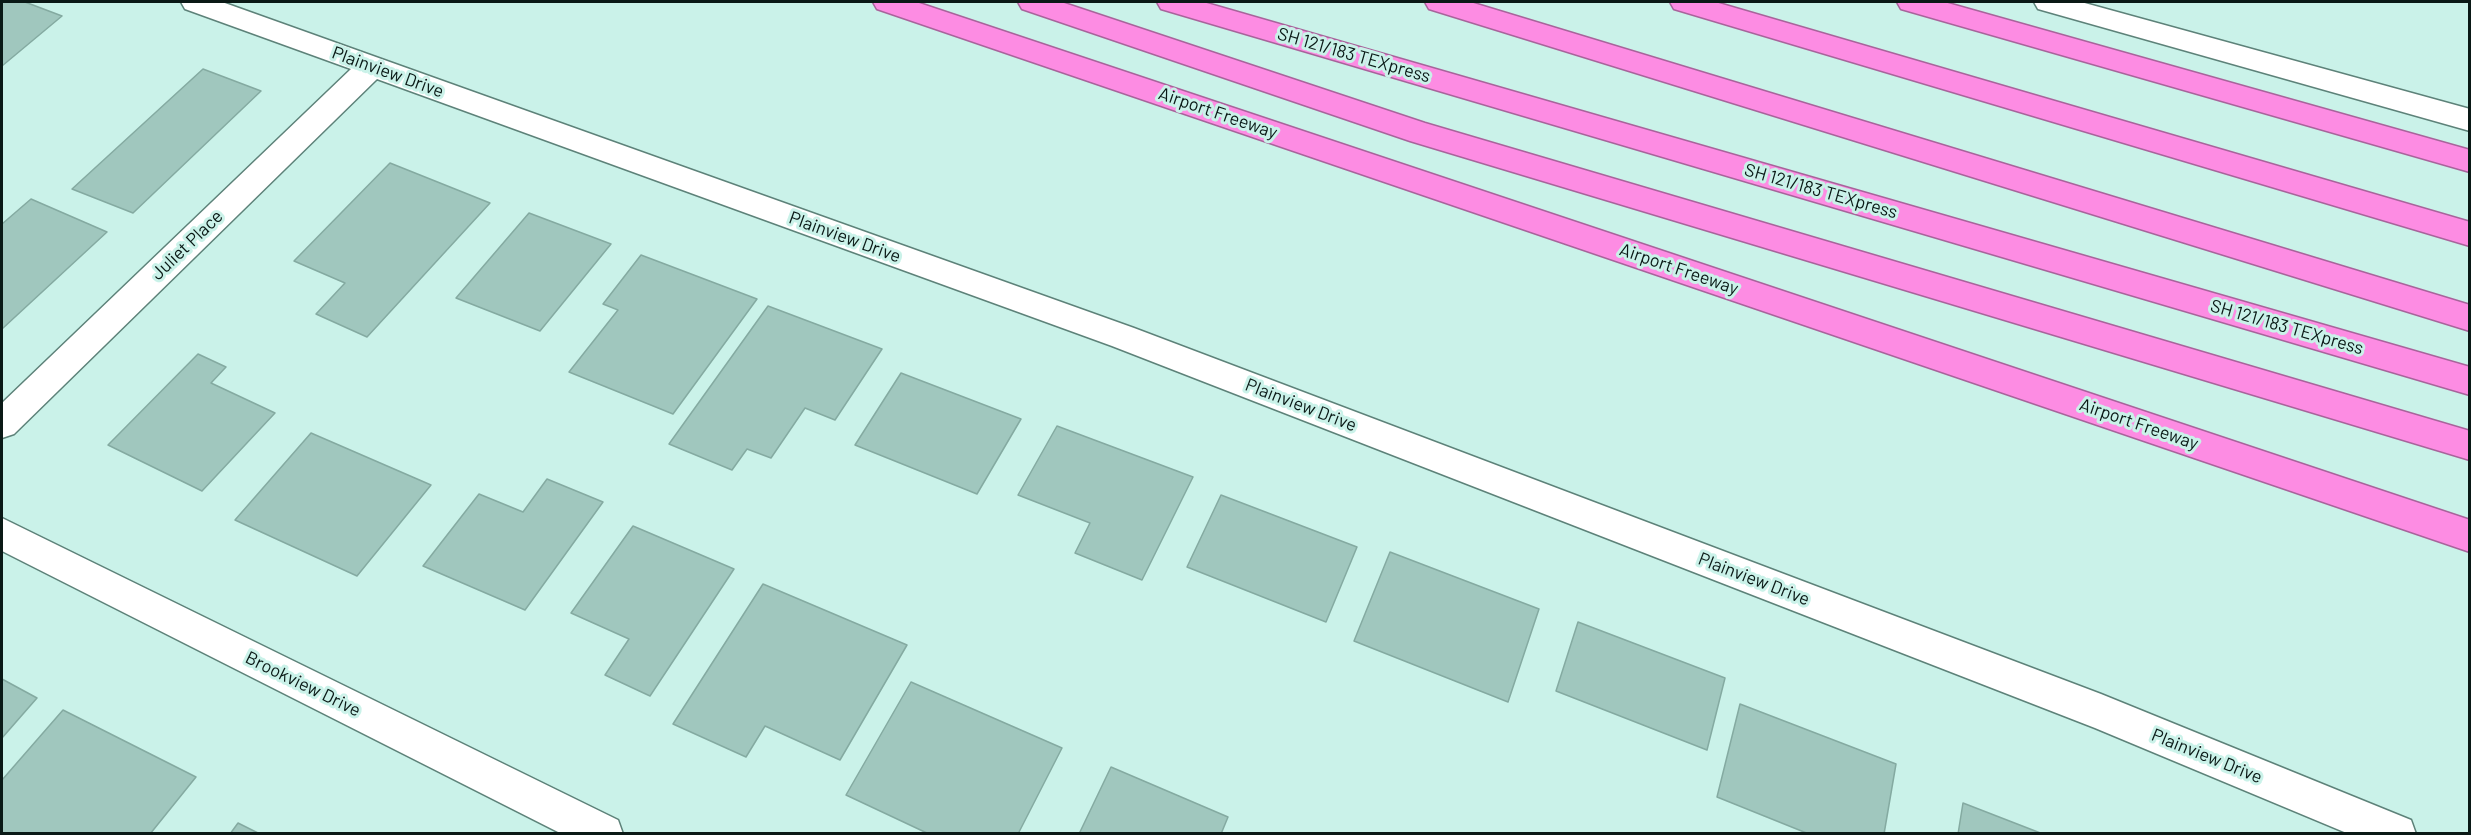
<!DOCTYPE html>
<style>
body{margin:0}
#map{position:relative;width:2471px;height:835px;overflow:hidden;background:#caf2e9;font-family:Barlow,sans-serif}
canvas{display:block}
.frame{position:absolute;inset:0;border:3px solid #0a1916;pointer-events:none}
</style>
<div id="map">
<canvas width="2471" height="835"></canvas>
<div class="frame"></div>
</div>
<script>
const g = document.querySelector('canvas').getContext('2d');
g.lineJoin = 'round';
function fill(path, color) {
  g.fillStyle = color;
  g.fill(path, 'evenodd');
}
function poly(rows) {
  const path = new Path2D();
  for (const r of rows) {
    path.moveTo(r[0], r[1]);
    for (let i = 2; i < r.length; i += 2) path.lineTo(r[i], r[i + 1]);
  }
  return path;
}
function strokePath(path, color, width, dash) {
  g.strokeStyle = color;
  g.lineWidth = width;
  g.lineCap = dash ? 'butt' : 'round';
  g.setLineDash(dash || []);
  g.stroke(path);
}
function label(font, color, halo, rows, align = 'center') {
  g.font = font + ' Barlow,sans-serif';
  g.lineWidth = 6;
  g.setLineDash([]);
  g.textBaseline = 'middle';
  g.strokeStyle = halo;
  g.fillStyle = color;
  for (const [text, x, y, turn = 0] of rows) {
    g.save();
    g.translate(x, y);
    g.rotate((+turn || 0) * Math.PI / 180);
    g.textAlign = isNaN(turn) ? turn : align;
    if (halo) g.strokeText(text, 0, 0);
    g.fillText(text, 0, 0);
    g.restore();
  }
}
const building = poly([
 [2,2,25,2,62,16,2,66,2,2],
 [203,69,261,91,133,213,72,189,203,69],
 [390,163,490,203,367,337,316,314,345,283,294,261,390,163],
 [31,199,107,232,2,329,2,224,31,199],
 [529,213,611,244,540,331,456,298,529,213],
 [641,255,757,299,673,414,569,372,618,310,603,304,641,255],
 [768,306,882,349,835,420,805,408,771,458,747,449,732,470,669,444,768,306],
 [198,354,226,367,211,383,275,413,202,491,108,445,198,354],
 [901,373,1021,419,977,494,855,445,901,373],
 [1057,426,1193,477,1142,580,1075,553,1090,523,1018,495,1057,426],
 [311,433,431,485,357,576,235,520,311,433],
 [547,479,603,502,525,610,423,566,479,494,523,512,547,479],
 [1221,495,1357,547,1326,622,1187,567,1221,495],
 [633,526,734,569,650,696,605,675,629,639,571,613,633,526],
 [1390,552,1539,609,1508,702,1354,641,1390,552],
 [763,584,907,645,840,760,765,726,746,757,673,724,763,584],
 [1578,622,1725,678,1707,750,1556,691,1578,622],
 [2,679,37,698,2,738,2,679],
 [911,682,1062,748,1018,834,929,834,846,795,911,682],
 [1740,704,1896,764,1884,834,1809,834,1717,797,1740,704],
 [63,710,196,777,150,834,2,834,2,780,63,710],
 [1111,767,1228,817,1221,834,1079,834,1111,767],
 [1963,803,2043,834,1958,834,1963,803],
 [238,823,260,834,230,834,238,823]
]);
fill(building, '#a0c7be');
strokePath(building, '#84aaa1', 1.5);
const street = poly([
 [181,2,222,2,1134,328,2101,694,2411,820,2416,834,2349,834,2095,728,1112,346,377,79,14,434,2,438,2,403,351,69,185,9,181,2],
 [2,518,618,820,623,834,562,834,2,551,2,518]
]);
const secondary = poly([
 [2034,2,2081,2,2470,109,2470,131,2038,9,2034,2]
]);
const highway = poly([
 [873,2,916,2,2470,520,2470,552,877,9,873,2],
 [1018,2,1061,2,1425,123,2470,431,2470,460,1410,141,1022,9,1018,2],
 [1157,2,1203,2,2470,367,2470,395,1161,9,1157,2],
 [1425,2,1470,2,2470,305,2470,331,1429,9,1425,2],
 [1670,2,1715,2,2470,222,2470,246,1674,9,1670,2],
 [1897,2,1944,2,2470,150,2470,172,1901,9,1897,2]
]);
strokePath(street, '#5d8279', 3);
strokePath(secondary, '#5d8279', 3);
strokePath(highway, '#a8649b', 3);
fill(street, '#fff');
fill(secondary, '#fff');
fill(highway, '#fd8ce3');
label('18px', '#0a1916', '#caf2e9', [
 ["SH 121/183 TEXpress",1354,55,16],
 ["Plainview Drive",388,72,20],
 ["Airport Freeway",1218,113,19],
 ["SH 121/183 TEXpress",1821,191,16],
 ["Plainview Drive",845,237,20],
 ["Juliet Place",187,245,-44],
 ["Airport Freeway",1679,269,19],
 ["SH 121/183 TEXpress",2287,327,16],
 ["Plainview Drive",1301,405,21],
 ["Airport Freeway",2139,424,19],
 ["Plainview Drive",1754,579,21],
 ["Brookview Drive",303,684,26],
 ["Plainview Drive",2207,756,22]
]);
</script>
